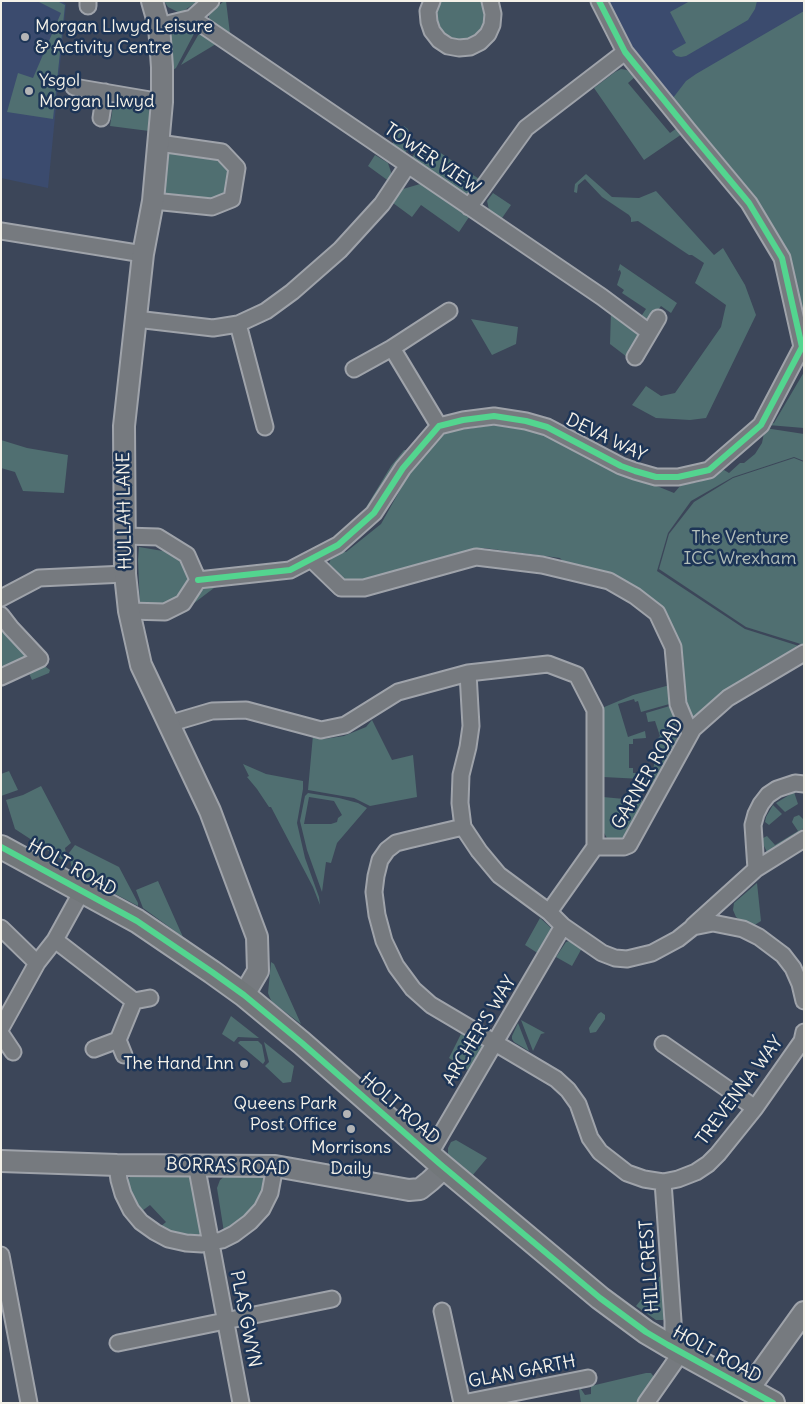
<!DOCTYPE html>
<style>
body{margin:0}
#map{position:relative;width:805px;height:1404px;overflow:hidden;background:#3c4659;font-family:Delius,sans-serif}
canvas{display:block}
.frame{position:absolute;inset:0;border:2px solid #f4f1e8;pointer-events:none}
</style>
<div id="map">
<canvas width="805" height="1404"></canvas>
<div class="frame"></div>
</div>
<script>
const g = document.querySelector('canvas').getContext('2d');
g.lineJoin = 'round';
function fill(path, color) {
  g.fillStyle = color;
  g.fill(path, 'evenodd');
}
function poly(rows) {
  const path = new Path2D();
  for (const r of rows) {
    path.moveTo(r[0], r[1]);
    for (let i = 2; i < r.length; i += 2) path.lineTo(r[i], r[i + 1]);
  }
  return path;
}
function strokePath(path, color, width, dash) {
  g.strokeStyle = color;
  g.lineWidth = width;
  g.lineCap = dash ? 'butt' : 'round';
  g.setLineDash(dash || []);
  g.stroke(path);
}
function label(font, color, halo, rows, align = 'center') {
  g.font = font + ' Delius,sans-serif';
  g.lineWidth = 5;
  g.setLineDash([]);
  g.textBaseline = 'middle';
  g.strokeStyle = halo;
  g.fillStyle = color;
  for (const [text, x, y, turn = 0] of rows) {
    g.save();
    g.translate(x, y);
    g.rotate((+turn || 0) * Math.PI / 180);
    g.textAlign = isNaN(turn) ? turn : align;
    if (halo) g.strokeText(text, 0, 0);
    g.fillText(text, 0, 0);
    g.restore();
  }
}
fill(poly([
 [1,1,61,1,66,4,48,188,1,178],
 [608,1,804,1,804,247,790,254,755,196,628,43]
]), '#3b4b6e');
fill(poly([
 [37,1,57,1,65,5,53,119,7,112,18,73,33,78,61,13],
 [164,1,198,1,182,12,178,12,168,7],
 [224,1,226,1,231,42,209,22,209,14],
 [439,1,483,1,487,19,480,35,464,42,447,39,436,26,435,8],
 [690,1,757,1,755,9,748,20,686,56,681,57,676,56,672,51,686,43,670,12],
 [804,11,804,321,790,254,755,196,673,98,686,81,696,74],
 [183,27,189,27,196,30,176,68,170,72,168,46,171,36,176,30],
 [200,32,216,44,181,65],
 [621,69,627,70,635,77,628,83,670,133,677,128,682,134,644,160,594,88,615,72],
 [118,102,148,104,147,108,151,113,149,131,110,126,113,106],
 [404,126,408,129,411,144,403,156,390,147],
 [423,141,482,181,470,193,462,196,410,160,418,149,419,142],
 [170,150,181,155,214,160,218,156,231,169,228,173,229,176,228,194,210,199,178,195,173,199,165,197,162,193,167,153],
 [375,155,388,163,391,172,390,182,368,166],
 [586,174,612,197,639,198,656,191,714,255,723,248,745,285,756,315,706,418,690,420,656,418,632,405,646,386,661,396,675,393,721,327,726,305,695,283,704,263,692,255,689,255,638,221,631,222,631,218,629,215,602,197,585,179,578,185,577,193,574,192,575,184],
 [420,184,424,185,469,217,459,232,421,205,412,217,393,203,403,189],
 [493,193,511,205,500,221,490,214,487,201],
 [620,264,677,303,671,313,661,306,652,318,648,320,640,318,646,309,622,293,624,290,617,285,621,273,620,270,618,271],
 [611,312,638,333,637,343,627,357,610,344],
 [471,319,518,327,516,344,492,355],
 [804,372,804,428,768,425,774,423],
 [494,425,543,433,613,471,647,482,674,493,681,485,699,482,724,470,729,473,740,463,744,463,755,454,762,443,765,428,804,434,804,461,794,457,733,477,691,501,668,533,657,571,745,629,802,647,695,718,690,717,685,706,679,645,632,589,631,583,581,566,575,569,569,568,560,558,484,548,477,555,445,563,438,559,375,576,369,584,345,582,330,570,329,564,331,558,340,550,346,552,381,524,409,474,445,432],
 [1,440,27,448,68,455,64,493,23,491,15,472,1,468],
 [404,450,406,450,407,452,367,511,365,509,391,466],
 [794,458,804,462,804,645,746,627,659,569,669,534,694,502,733,478],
 [139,547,169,552,182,560,189,576,183,595,166,604,140,606,138,560],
 [219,584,219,586,214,588,177,616,176,615,192,603,200,589,205,585],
 [3,624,29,659,1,672,1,625],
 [42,664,50,670,49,673,32,680,28,671],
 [670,685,673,703,641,712,638,701,635,702,634,699,618,704,628,737,645,731,646,738,633,739,633,744,629,744,629,768,633,768,633,773,646,773,646,768,649,769,646,790,640,791,638,787,640,783,643,784,642,779,603,777,602,708,633,695],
 [673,705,677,738,671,753,655,753,655,742,660,736,655,721,648,722,646,713],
 [372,720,392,760,413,755,417,797,370,806,354,798,308,790,313,735,316,738,324,739,344,736,366,727],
 [655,755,670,755,650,792,648,791,652,782],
 [243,764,266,774,303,781,303,789,297,823,305,858,319,897,320,905,313,887,271,807,269,807,257,789,247,777,249,776],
 [9,771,18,790,1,796,1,774],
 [41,786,71,843,65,848,67,863,15,829,6,800,23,795],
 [794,792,798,804,785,812,776,803],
 [308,793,339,798,358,803,367,808,337,843,331,863,326,862,322,892,307,850,300,821,305,796],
 [309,797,334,801,342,815,338,818,337,822,331,824,304,824],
 [603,797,635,800,639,797,642,800,642,807,627,835,617,841,608,840,603,831],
 [773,805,782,814,769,825,765,822,766,817],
 [799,815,804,820,804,828,767,852,762,842,763,838,767,836,775,845,798,831,792,822,794,817],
 [75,845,119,867,138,903,138,906,72,871,69,853],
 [158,881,183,937,143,908,136,890],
 [757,883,761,921,753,926,741,921,736,917,733,910,734,903],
 [540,918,551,928,549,935,539,954,525,945],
 [573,940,582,948,572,966,556,957,566,942],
 [271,962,274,964,301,1024,272,1002,270,998,268,993],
 [601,1012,605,1015,605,1019,596,1032,590,1033,589,1028,598,1014],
 [231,1016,259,1038,238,1037,234,1042,222,1034],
 [521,1020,545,1033,541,1034,533,1051],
 [518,1023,529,1051,514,1042,512,1039,512,1036],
 [461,1034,479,1043,483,1047,483,1051,471,1072,449,1058],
 [240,1041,258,1041,262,1045,265,1061,263,1064,238,1043],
 [264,1042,294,1066,291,1082,283,1083,265,1066,269,1062],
 [456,1140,487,1158,472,1176,448,1154,448,1148,451,1142],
 [131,1175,184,1175,189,1177,193,1182,206,1243,186,1242,160,1227,166,1222,150,1205,142,1211,139,1211,132,1196,128,1180],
 [226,1175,271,1175,249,1221,224,1232,217,1188,220,1180],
 [665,1270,667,1316,663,1320,656,1320,636,1306],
 [646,1373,651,1373,654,1377,642,1395,647,1401,646,1403,581,1403,579,1389,581,1389,585,1395,591,1394,591,1386]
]), '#506f71');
const street = poly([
 [88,1,88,6],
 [432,1,428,11,429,22,432,31,439,40,448,46,459,48,470,47,480,42,488,34,492,25,493,14,490,1],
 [192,18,602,297,649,332],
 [159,26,192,18,211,1],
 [74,87,162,102],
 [101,118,105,92],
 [153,201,212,207,232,199,237,168,222,152,159,143],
 [469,207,526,128,625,52],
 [1,231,143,254],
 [136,319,213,328,238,324,266,311,292,292,340,250,382,204,408,165],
 [238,324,265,427],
 [392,348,439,426],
 [635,357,658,318],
 [354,369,392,348,449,311],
 [125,536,158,537,187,555,198,580,183,603,165,612,129,611],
 [311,559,341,588,364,588,476,557,542,565,609,581,635,596,657,613,673,647,678,704,690,733],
 [198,580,290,570,338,545,374,513,403,468,439,426,463,420,494,416,526,421,547,427,621,466,635,471,656,477,678,477,709,470,761,425,802,347,782,258,749,203,689,131,625,52,599,1],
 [1,598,39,578,125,574],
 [1,615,11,628,40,659,1,677],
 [468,673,471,726,468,747,461,775,460,803,463,827,479,851,499,875,549,912,563,926,602,953,615,958,627,959,652,953,678,939,693,927,713,923,743,929,759,937,783,955,793,968,800,984,804,1001],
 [168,724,212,711,246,710,321,730,345,725,398,692,468,673,548,664,577,675,595,710,595,847,549,912],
 [463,827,408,840,396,843,387,850,380,860,376,876,374,892,377,915,384,941,396,966,413,989,431,1005,556,1079,568,1090,578,1104,590,1138,600,1152,627,1173,644,1179,663,1182,678,1179,696,1172,708,1164,718,1154,755,1108,802,1041,804,1032],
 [595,847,624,847,629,845,693,729,728,698,804,653],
 [756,869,753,825,756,814,761,804,768,795,777,789,795,783,804,784],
 [693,926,756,869,804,839],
 [1,928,37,963],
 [55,940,134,1001,118,1040,94,1049],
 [134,1001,150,998],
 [1,1028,37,963,55,940,82,891],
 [1,1034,13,1052],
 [118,1040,124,1055],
 [663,1044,755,1108],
 [429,1155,563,926],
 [196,1164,241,1403],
 [117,1165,119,1180,123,1194,131,1210,141,1222,155,1232,168,1239,186,1243,202,1244,222,1240,234,1234,250,1222,262,1209,270,1193,275,1166],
 [663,1182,673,1321,673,1335,668,1345],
 [1,1255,29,1403],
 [442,1311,462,1403],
 [118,1343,332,1299],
 [463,1403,588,1378],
 [646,1403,681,1353]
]);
const secondary = poly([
 [152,1,159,26,162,67,162,102,153,201,143,254,124,426,125,574,129,611,141,665,210,811,257,937,258,971,244,995],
 [1,1161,117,1165,275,1166,409,1190,420,1189,430,1181,444,1168],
 [748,1390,804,1312]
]);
const primary = poly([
 [1,847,137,921,212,972,244,995,302,1043,440,1164,600,1298,646,1332,668,1345,773,1403]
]);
strokePath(street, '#9fa3aa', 19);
strokePath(secondary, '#9fa3aa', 24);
strokePath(primary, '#9fa3aa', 26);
strokePath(street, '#767a7f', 15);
strokePath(secondary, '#767a7f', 20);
strokePath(primary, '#72777a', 22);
strokePath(poly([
 [198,580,290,570,338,545,374,513,403,468,439,426,463,420,494,416,526,421,547,427,621,466,635,471,656,477,678,477,709,470,761,425,802,347,782,258,749,203,689,131,625,52,599,1],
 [1,847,137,921,212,972,244,995,302,1043,440,1164,600,1298,646,1332,668,1345,773,1403]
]), '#53d58f', 6);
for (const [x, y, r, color] of [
 [25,37,5,"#b4b5b6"],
 [29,91,5,"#b4b5b6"],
 [244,1064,5,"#b4b5b6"],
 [347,1114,5,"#b4b5b6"],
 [351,1129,5,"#b4b5b6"]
]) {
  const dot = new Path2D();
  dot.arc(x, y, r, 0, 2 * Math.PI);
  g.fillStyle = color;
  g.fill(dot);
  strokePath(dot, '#1d3557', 2);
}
label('18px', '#f4f1e8', '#1d3557', [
 ["Morgan Llwyd Leisure",35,27],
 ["& Activity Centre",35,48],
 ["Ysgol",39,81],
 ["Morgan Llwyd",39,102],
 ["The Hand Inn",234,1064,"right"],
 ["Queens Park",337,1104,"right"],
 ["Post Office",337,1125,"right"],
 ["Morrisons",351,1148,"center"],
 ["Daily",351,1169,"center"]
], 'left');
label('18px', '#f4f1e8', '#1d3557', [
 ["TOWER VIEW",432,159,34],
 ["DEVA WAY",606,438,26],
 ["HULLAH LANE",125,511,-91],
 ["GARNER ROAD",648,774,-60],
 ["HOLT ROAD",72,868,29],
 ["ARCHER'S WAY",480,1031,-59],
 ["TREVENNA WAY",740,1091,-53],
 ["HOLT ROAD",400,1109,41],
 ["BORRAS ROAD",228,1167,2],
 ["HILLCREST",650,1266,-94],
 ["PLAS GWYN",245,1319,79],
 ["HOLT ROAD",717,1355,29],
 ["GLAN GARTH",522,1372,-11]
]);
label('18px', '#b4bfba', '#1d3557', [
 ["The Venture",740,538],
 ["ICC Wrexham",740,559]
]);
</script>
